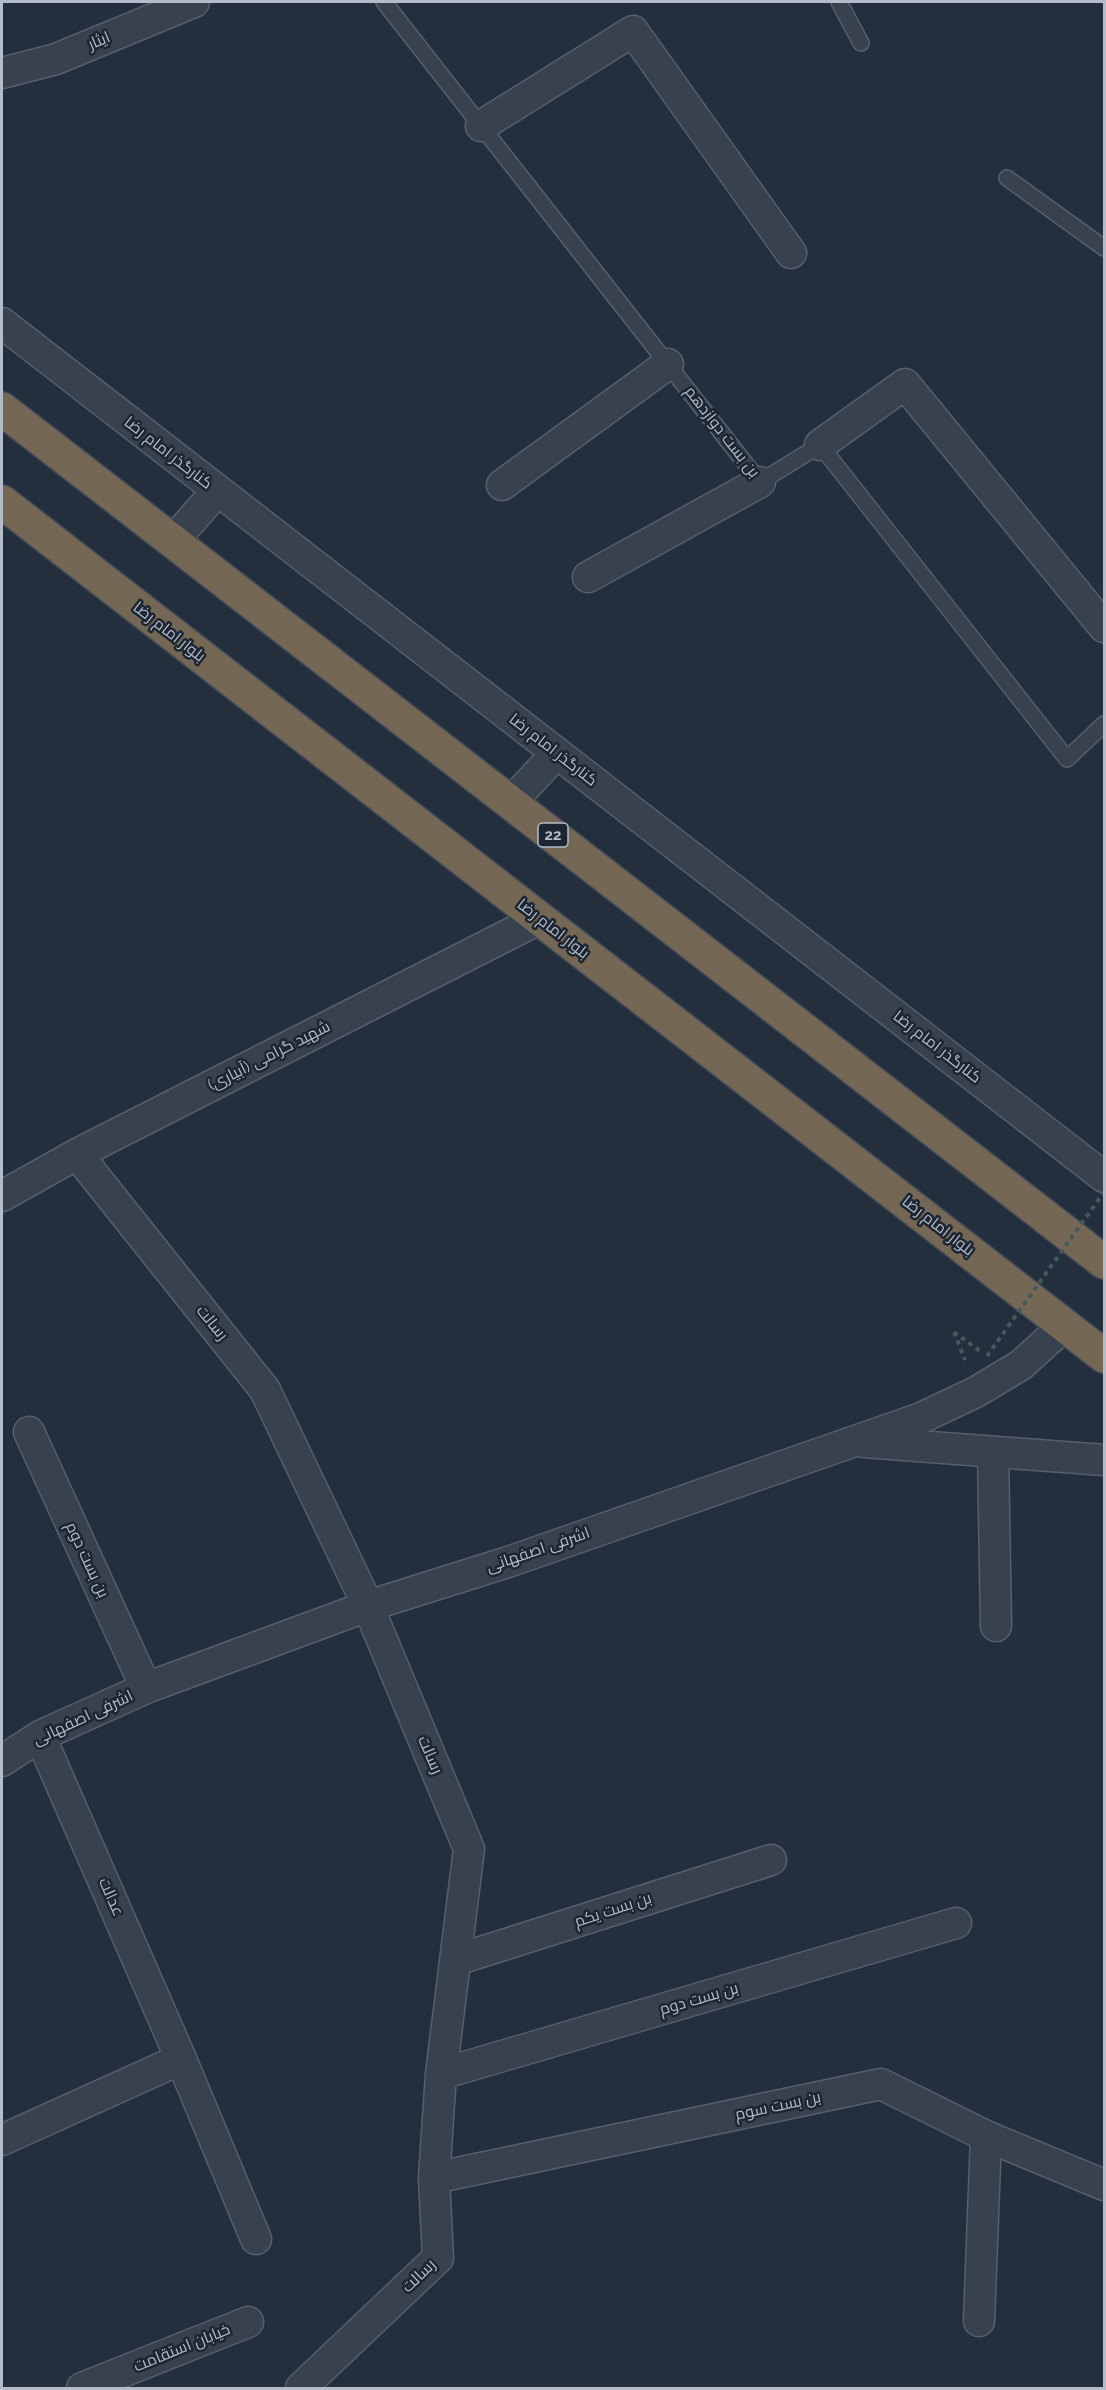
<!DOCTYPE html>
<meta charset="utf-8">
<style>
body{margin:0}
#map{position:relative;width:1106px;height:2390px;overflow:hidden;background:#242f3e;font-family:Raleway,sans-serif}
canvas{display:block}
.frame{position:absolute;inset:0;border:3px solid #b4bcc9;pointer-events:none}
</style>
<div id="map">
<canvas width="1106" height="2390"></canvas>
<div class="frame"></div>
</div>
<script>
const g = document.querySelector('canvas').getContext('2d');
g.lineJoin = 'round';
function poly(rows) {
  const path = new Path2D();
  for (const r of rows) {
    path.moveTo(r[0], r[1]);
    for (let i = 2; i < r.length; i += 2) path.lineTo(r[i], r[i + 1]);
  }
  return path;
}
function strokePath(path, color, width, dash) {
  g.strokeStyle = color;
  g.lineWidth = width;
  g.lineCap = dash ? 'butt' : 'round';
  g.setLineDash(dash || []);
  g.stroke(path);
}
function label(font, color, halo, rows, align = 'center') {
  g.font = font + ' Raleway,Cairo,sans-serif';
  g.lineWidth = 5;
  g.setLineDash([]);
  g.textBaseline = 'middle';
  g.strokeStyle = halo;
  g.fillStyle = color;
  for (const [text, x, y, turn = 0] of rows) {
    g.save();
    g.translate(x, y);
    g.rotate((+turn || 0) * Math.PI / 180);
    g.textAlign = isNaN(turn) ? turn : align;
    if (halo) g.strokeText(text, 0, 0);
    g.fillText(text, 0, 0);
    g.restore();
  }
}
const lane = poly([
 [384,2,760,482,820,445,1067,759,1104,724],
 [839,2,861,43],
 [1007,178,1104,248]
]);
const street = poly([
 [2,73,56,59,194,2],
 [481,126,633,31,791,253],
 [2,323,1104,1177],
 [820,445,905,384,1104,627],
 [502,485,668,364],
 [172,542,217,491],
 [588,577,760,482],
 [511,802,557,753],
 [77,1154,265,1390,368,1606,469,1849,441,2074,434,2178,438,2258,301,2388],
 [2,1196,77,1154,539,919],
 [29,1432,146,1688],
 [864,1442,1104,1460],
 [993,1453,996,1626],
 [40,1736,181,2059,256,2239],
 [2,1761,40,1736,146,1688,368,1606,508,1562,921,1418,976,1392,1021,1365,1065,1325],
 [456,1960,771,1860],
 [441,2074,956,1923],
 [2,2140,181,2059],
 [434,2178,881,2084,986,2136,1104,2185],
 [979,2321,986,2136],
 [82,2388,248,2322]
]);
const highway = poly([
 [2,409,1104,1262],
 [2,502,1104,1356]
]);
strokePath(lane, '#565f6c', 18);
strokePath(street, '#565f6c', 33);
strokePath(highway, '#434c59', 36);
strokePath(poly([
 [954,1332,965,1360],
 [954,1332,980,1351]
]), '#44595c', 4, [4.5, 4.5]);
strokePath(lane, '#38414e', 15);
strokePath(street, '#38414e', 30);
strokePath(highway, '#746855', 33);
strokePath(poly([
 [987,1356,1104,1192]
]), '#44595c', 4, [4.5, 4.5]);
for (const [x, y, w] of [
 [553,835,30]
]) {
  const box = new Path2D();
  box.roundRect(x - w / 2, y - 12, w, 24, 4.5);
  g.fillStyle = '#1d2633';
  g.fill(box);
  strokePath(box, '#b4bcc9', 1.5);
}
label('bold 15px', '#b4bcc9', null, [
 ["22",553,835]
]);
label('16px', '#b4bcc9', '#1d2633', [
 ["ایثار",99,41,-23],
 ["بن بست دوازدهم",722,432,52],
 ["کنارگذر امام رضا",168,453,38],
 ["بلوار امام رضا",169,632,38],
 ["کنارگذر امام رضا",553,750,38],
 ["بلوار امام رضا",553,929,38],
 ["کنارگذر امام رضا",937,1047,38],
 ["شهید گرامی (آبیاری)",269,1056,-27],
 ["بلوار امام رضا",938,1226,38],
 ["رسالت",212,1323,51],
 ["اشرفی اصفهانی",538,1550,-19],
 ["بن بست دوم",87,1560,65],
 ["اشرفی اصفهانی",83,1718,-25],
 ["رسالت",430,1755,67],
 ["عدالت",111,1897,66],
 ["بن بست یکم",613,1910,-18],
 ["بن بست دوم",699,1999,-16],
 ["بن بست سوم",778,2106,-12],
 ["رسالت",419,2276,-44],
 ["خیابان استقامت",182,2348,-22]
]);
</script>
